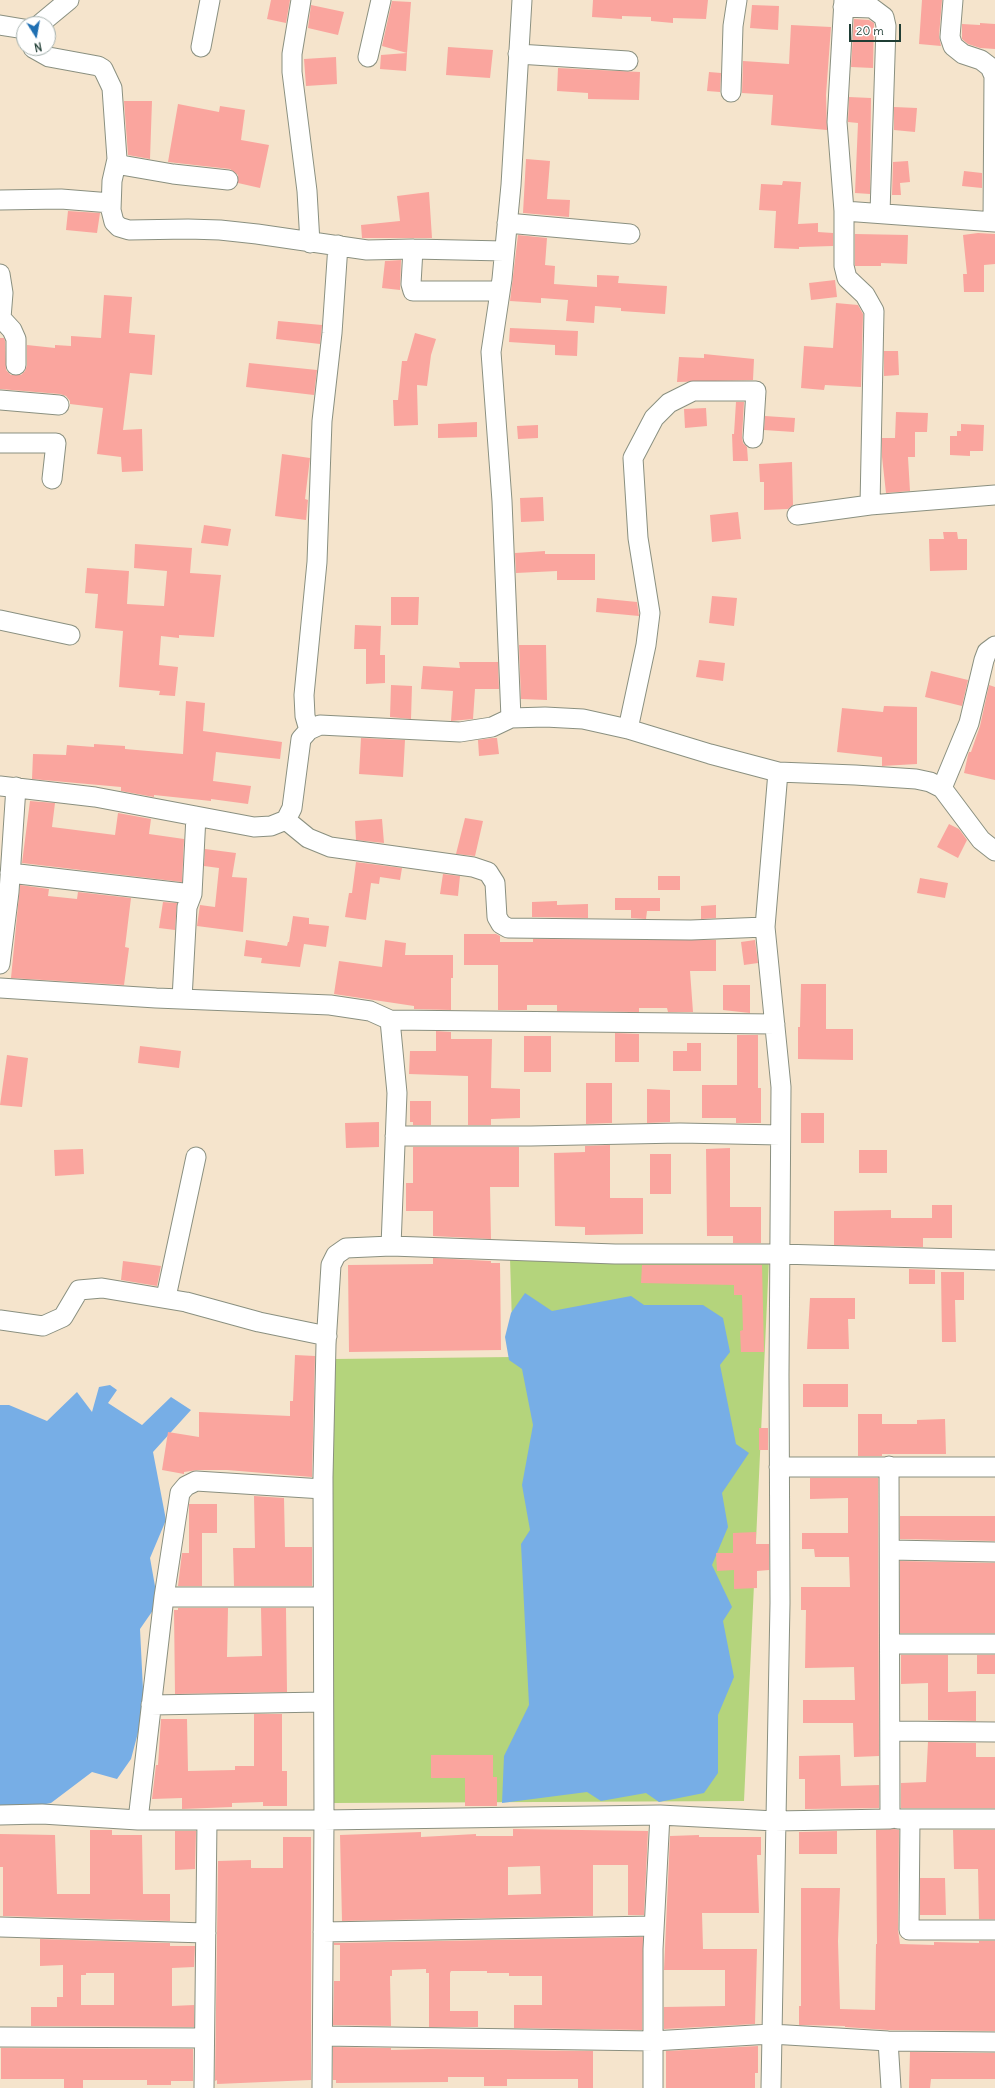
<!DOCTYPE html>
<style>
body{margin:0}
#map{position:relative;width:995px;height:2088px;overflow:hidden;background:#f5e4cc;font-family:Delius,sans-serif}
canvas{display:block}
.north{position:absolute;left:16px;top:16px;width:40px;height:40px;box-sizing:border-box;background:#fff;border:1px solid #a5b1ae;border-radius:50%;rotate:169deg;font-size:11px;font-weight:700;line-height:16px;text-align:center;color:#1f3d34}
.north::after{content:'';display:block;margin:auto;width:14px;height:18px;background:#1f6fb2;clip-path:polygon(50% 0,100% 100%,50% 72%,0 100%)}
.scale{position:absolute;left:849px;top:24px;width:52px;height:18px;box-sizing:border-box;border:2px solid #1f3d34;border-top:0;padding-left:5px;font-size:12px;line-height:14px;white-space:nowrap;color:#1f3d34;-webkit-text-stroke:3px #fff;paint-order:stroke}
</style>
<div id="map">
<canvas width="995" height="2088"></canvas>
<div class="north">N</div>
<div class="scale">20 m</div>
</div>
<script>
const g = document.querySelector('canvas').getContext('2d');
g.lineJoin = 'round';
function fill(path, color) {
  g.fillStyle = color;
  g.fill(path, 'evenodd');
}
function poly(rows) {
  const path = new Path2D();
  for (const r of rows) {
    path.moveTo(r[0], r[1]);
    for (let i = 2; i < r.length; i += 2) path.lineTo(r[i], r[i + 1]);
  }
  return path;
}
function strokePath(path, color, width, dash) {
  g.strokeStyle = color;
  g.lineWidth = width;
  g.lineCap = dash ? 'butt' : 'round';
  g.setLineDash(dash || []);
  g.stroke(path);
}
fill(poly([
 [510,1258,769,1259,744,1801,332,1803,333,1359,513,1357]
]), '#b4d47c');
fill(poly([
 [525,1293,552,1311,631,1296,644,1305,703,1305,723,1318,730,1352,720,1365,736,1444,749,1453,722,1493,728,1527,712,1565,732,1607,723,1621,734,1677,718,1715,718,1773,704,1793,659,1802,646,1793,601,1801,587,1792,502,1803,504,1756,529,1705,521,1544,530,1530,522,1485,533,1425,522,1369,509,1360,505,1337,511,1313],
 [110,1385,117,1390,108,1403,142,1425,171,1397,191,1410,153,1452,166,1520,150,1558,158,1603,140,1629,144,1710,131,1759,117,1779,92,1772,51,1803,6,1812,0,1808,0,1405,9,1405,47,1421,77,1392,92,1412,99,1387]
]), '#77aee6');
fill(poly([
 [271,0,290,0,286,23,267,19],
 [593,0,708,0,706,19,673,18,673,23,651,21,651,17,622,16,622,19,592,17],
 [922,0,942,0,939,36,941,46,919,44],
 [392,1,411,2,407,53,382,46],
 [311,5,344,12,338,35,308,28],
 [752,5,779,6,778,30,750,28],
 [854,19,869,20,874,23,873,68,851,67],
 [980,23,995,24,995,49,980,48,968,44,962,39,962,24,980,25],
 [791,25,831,27,826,95,827,130,771,125,773,95,742,93,743,61,789,64],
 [448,47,493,50,490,78,446,75],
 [407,53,406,71,380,69,381,55],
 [336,57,337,84,306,86,304,59],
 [558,68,640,72,639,100,588,99,588,93,557,91],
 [709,72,721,73,720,92,707,91],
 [849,97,871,98,870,194,855,193,858,123,848,122],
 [124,101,152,101,150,159,128,155],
 [178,104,219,112,220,106,245,110,241,140,269,145,260,188,238,183,238,175,230,169,168,162],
 [894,107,917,108,915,132,894,130],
 [526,159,550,161,547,199,570,200,569,217,523,213],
 [908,161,910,182,900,183,901,195,892,195,893,162],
 [964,171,982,173,982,188,962,186],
 [783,181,801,182,798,224,818,223,818,232,833,233,833,246,799,247,799,249,774,248,776,211,759,210,761,184,782,185],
 [429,192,432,238,362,238,361,225,400,221,397,196],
 [68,211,100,213,97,233,66,230],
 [978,233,995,234,995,264,984,265,984,292,964,292,963,274,967,274,963,235],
 [855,234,908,235,907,264,881,263,881,266,855,266],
 [518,235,547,238,545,265,555,266,554,284,597,287,597,275,619,276,618,283,667,286,665,314,621,311,621,308,595,306,594,323,566,321,568,300,541,298,541,303,510,301],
 [401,260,400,290,382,288,385,261],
 [835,280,837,297,811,300,809,283],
 [104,295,132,297,129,333,155,335,152,375,130,373,123,430,142,429,143,471,122,472,121,457,97,454,103,408,70,404,70,401,66,396,60,394,0,389,0,338,4,338,5,341,6,370,11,375,21,375,25,371,27,365,27,345,55,348,55,345,71,346,71,336,101,338],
 [836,303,858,305,863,314,861,387,825,385,824,390,801,388,804,346,833,348],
 [278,321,322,325,320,344,276,339],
 [510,328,578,331,577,356,555,355,555,345,509,342],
 [415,333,436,339,431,355,427,386,417,385,418,425,394,426,393,400,398,400,402,361,407,361],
 [884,351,898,351,899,375,884,376],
 [704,354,754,359,753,380,677,382,679,357,704,358],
 [249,363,317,370,314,395,246,387],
 [736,402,744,402,742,437,743,443,747,447,748,461,733,461,732,434,734,434],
 [706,408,707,426,685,428,684,409],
 [896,412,928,413,927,432,915,432,915,457,908,457,910,491,886,493,882,457,882,438,895,438],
 [765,416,795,418,794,432,764,430],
 [477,422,477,437,438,438,438,424],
 [961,424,984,425,983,451,970,451,970,456,950,455,950,436,957,436,957,431,961,431],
 [538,425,538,438,518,439,517,426],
 [282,454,310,458,305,499,308,500,306,520,275,516],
 [792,462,793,505,788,509,764,510,764,482,760,482,759,464],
 [543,497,544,521,521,522,520,498],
 [738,512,741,539,712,542,710,515],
 [204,525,231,529,228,546,201,543],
 [943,532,957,532,958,539,967,539,967,570,930,571,929,539,944,539],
 [135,544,192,548,190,573,221,575,214,637,179,635,179,638,161,636,159,665,178,667,175,696,159,695,160,691,119,687,123,631,95,628,98,594,85,593,87,568,129,571,127,604,164,606,167,571,134,568],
 [545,551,545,554,595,554,595,580,557,580,557,571,516,573,515,553],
 [712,596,737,598,734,626,709,623],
 [391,597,419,597,418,625,391,625],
 [597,598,637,602,639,616,596,612],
 [355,625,381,626,380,655,385,655,385,683,366,684,366,649,354,649],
 [519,645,546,645,547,700,521,699],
 [699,660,725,663,723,681,696,677],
 [459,662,498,662,499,689,475,689,473,719,451,721,453,691,421,689,423,666,460,668],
 [931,671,968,680,962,706,925,697],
 [391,685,412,686,411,719,390,717],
 [989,685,995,687,995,780,964,773,968,755,969,752,971,752,980,726],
 [186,701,205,703,203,731,282,742,280,759,216,752,213,781,251,786,248,804,211,799,211,801,154,795,154,797,121,791,121,787,32,779,33,754,66,755,67,745,94,747,94,744,125,746,125,749,183,754],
 [884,706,917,707,917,764,882,766,882,757,837,752,842,708,883,712],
 [361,738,405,740,403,777,359,774],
 [492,738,497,738,499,754,479,756,478,740],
 [30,801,55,803,52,827,115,835,118,813,151,819,149,834,184,839,182,882,22,863],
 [465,818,483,821,475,856,456,854],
 [382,819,384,843,356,840,355,821],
 [949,824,959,829,967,840,958,858,937,847],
 [205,849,236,853,232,877,247,878,243,932,197,926,200,905,215,907,219,868,204,866],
 [356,862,402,868,400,880,380,877,379,884,371,883,366,920,345,917,349,893,352,893],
 [443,874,460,876,458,896,440,894],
 [658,876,680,876,680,890,658,890],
 [920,878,948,883,945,898,917,893],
 [20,885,49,889,48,896,77,899,78,892,131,898,125,947,129,948,124,985,11,978],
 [615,898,660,898,660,911,647,911,646,919,631,918,631,910,615,910],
 [557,901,557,905,588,904,588,918,532,917,532,902],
 [163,902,177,903,175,930,159,928],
 [716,905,716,918,701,919,701,906],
 [293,916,309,918,309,924,329,926,326,947,304,944,300,967,261,963,262,958,244,956,246,940,287,946,288,942,289,942],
 [464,934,496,934,500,936,500,942,533,942,533,939,716,940,716,971,690,971,693,1012,668,1012,667,1008,639,1008,639,1012,557,1011,557,1005,527,1005,527,1010,498,1010,498,965,464,965],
 [385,940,406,943,405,955,453,955,453,978,451,978,451,1010,414,1009,414,1006,334,994,339,961,382,967],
 [755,940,758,963,744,965,741,942],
 [801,984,826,984,826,1029,853,1029,853,1060,798,1059,798,1027,800,1027],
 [723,985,750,985,750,1013,723,1010],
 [436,1031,451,1032,451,1039,492,1039,491,1088,520,1089,520,1118,491,1119,491,1125,468,1125,468,1076,409,1074,410,1051,436,1051],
 [615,1033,639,1034,639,1062,615,1062],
 [737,1035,758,1035,758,1088,761,1088,761,1123,736,1123,736,1118,702,1118,702,1085,737,1085],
 [524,1036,551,1036,551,1072,524,1072],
 [687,1043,701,1043,701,1071,673,1071,673,1051,687,1051],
 [140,1046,181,1051,179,1068,138,1063],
 [7,1055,28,1058,22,1107,0,1105],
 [586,1083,612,1083,612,1123,586,1124],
 [647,1089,670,1090,670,1122,647,1123],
 [410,1101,431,1101,431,1125,413,1125,413,1122,410,1122],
 [801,1113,824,1113,824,1143,801,1143],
 [379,1122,379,1147,346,1148,345,1123],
 [610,1145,610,1198,643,1198,643,1234,585,1235,585,1227,555,1226,554,1153,585,1152,585,1146],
 [413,1147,519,1147,519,1187,490,1187,491,1239,433,1236,433,1211,406,1211,406,1183,413,1183],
 [730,1148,730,1207,761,1207,761,1243,733,1243,733,1236,707,1236,706,1149],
 [83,1149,84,1174,55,1176,54,1150],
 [859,1150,887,1150,887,1173,859,1173],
 [650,1154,671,1154,671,1194,650,1194],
 [932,1205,952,1205,952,1238,923,1238,923,1247,834,1245,834,1211,891,1210,891,1218,932,1218],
 [433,1258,491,1261,491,1263,500,1263,501,1350,349,1352,348,1265,433,1264],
 [123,1261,161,1266,157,1286,121,1280],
 [642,1265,762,1265,764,1352,741,1352,740,1331,743,1330,742,1295,734,1295,734,1285,641,1283],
 [909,1269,935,1270,935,1284,909,1284],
 [941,1272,964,1272,964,1300,955,1300,956,1342,942,1342],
 [810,1298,855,1298,855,1319,848,1319,849,1349,807,1349],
 [295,1355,315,1356,312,1477,227,1470,197,1470,184,1472,184,1474,162,1470,168,1432,199,1437,199,1412,290,1416,290,1401,293,1401],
 [803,1384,848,1384,848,1407,803,1407],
 [858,1414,882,1414,882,1424,917,1424,917,1420,945,1419,946,1454,882,1454,882,1456,858,1456],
 [759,1428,768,1428,768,1450,759,1450],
 [810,1478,878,1478,879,1756,854,1757,853,1723,803,1723,803,1700,855,1700,854,1667,805,1668,806,1610,801,1610,801,1587,850,1587,849,1557,815,1557,814,1549,802,1549,802,1533,848,1533,848,1498,810,1499],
 [254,1496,284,1498,285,1547,312,1547,312,1586,234,1586,233,1548,255,1548],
 [189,1504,217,1504,217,1533,202,1533,202,1586,178,1586,182,1553,189,1553],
 [900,1516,995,1516,995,1541,900,1539],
 [756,1532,756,1544,769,1544,769,1570,757,1571,757,1588,734,1589,734,1570,717,1571,716,1553,733,1553,733,1533],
 [900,1561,995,1563,995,1633,900,1633],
 [178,1608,228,1608,227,1657,262,1656,261,1608,286,1608,287,1692,175,1694,174,1610,178,1610],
 [901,1655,948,1655,948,1692,976,1691,976,1721,928,1720,928,1683,901,1684],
 [977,1655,995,1655,995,1674,977,1674],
 [254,1714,282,1714,282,1771,287,1771,287,1806,263,1806,263,1802,232,1803,232,1807,182,1809,182,1798,152,1799,156,1765,158,1765,161,1719,187,1719,188,1771,235,1770,235,1766,254,1766],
 [928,1742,976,1743,976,1757,995,1757,995,1808,901,1808,901,1783,926,1782],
 [431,1755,493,1755,493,1777,497,1777,497,1806,465,1806,465,1778,431,1778],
 [840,1755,841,1786,879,1785,879,1808,805,1809,805,1779,799,1779,799,1756],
 [513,1829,648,1831,644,1915,628,1915,628,1865,593,1865,593,1916,342,1921,340,1835,421,1832,421,1837,476,1834,476,1836,513,1836],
 [540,1866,541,1894,508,1895,508,1867],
 [894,1829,899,1830,898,1930,900,1944,934,1945,934,1942,979,1943,979,1941,995,1941,995,2031,888,2030,845,2027,845,2026,799,2025,799,2006,801,2006,801,1888,840,1888,838,1941,840,2009,875,2010,876,1944,877,1944,876,1830],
 [90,1830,112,1830,112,1835,142,1835,143,1894,170,1894,170,1921,3,1916,3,1867,0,1867,0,1834,55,1835,57,1894,90,1894],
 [953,1830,995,1830,995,1919,979,1919,978,1869,954,1869],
 [175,1831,196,1831,195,1869,175,1870],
 [837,1831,837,1854,799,1854,799,1832],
 [699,1835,699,1837,761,1837,761,1855,757,1855,759,1913,702,1913,703,1949,757,1949,755,2024,664,2029,664,2007,725,2006,725,1970,664,1970,670,1836],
 [283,1837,311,1837,311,2080,217,2084,217,2080,215,2081,218,1861,251,1860,251,1868,283,1868],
 [920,1878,945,1878,946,1915,920,1915],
 [643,1937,642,2030,514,2028,514,2005,542,2005,542,1976,509,1976,509,1973,487,1973,487,1971,451,1971,450,1973,450,2011,478,2011,478,2027,429,2027,429,1973,426,1973,426,1969,392,1970,392,1976,390,1976,391,2026,333,2025,334,1981,340,1981,340,1945,334,1945,334,1943],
 [40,1939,170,1943,170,1946,195,1946,194,1967,172,1968,172,2006,194,2005,194,2027,31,2026,31,2007,57,2007,57,1997,63,1997,63,1965,40,1966],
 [86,1973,114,1973,114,2005,81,2005,81,1975,86,1975],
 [758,2046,758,2073,755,2073,755,2088,666,2088,666,2051],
 [333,2047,391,2048,391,2050,429,2049,593,2051,593,2088,578,2088,578,2079,507,2079,507,2086,484,2086,484,2077,448,2077,448,2082,336,2083,336,2080,333,2080],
 [1,2048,193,2049,193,2081,171,2081,171,2085,147,2085,147,2080,83,2080,83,2088,64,2088,64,2079,1,2079],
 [910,2052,995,2053,995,2079,931,2079,930,2088,909,2088]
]), '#faa59e');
const minor = poly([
 [301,0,292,54,292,72,307,191,310,243],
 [953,0,950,37,953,46,963,54,981,60,990,67,994,76,993,222],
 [843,7,872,8,884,17,886,26,880,213],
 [40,24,69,0],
 [0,25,24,29],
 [201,47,210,0],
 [33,48,49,57,98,66,103,69,112,88,117,159,121,165,173,174,228,180],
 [518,54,628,61],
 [368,57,381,0],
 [731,92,733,26,737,0],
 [117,159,112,181,111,210,114,222,119,227,129,230,188,229,220,230,257,234,367,250,413,249,504,251],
 [0,200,61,199,111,203],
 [844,211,995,222],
 [507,223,630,234],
 [413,249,411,284,413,291,500,291],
 [0,274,3,293,1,318],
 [0,317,12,330,16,339,16,365],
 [0,400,59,405],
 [0,443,56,443,52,479],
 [870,505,995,495],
 [797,515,870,505,874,311,865,295,847,278,844,266,844,211,837,122,844,0],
 [0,620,70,635],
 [511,718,502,501,491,352,502,279,511,185,522,0],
 [628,729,646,645,650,613,638,538,633,458,654,418,669,403,693,391,756,391,753,438],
 [309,730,305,716,304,695,317,562,322,421,332,333,338,245],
 [0,786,95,797,254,827,271,826,286,820,292,808,301,739,309,730,320,725,460,732,492,727,511,718,545,717,583,719,628,729,710,754,778,772,855,775,916,779,930,782,942,788,981,840,995,851],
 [942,788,969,723,984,660,987,652,995,646],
 [286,820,308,838,330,847,473,867,488,872,495,883,497,917,501,924,508,928,691,930,765,927],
 [10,873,192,894],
 [0,964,9,892,16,787],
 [0,988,156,998,330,1005,370,1011,390,1020,775,1024],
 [182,999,187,907,192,894,196,816],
 [395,1136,531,1136,680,1133,780,1135],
 [391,1246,615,1254,779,1254,995,1260],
 [166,1297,196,1157],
 [0,1320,43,1326,63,1317,79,1290,102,1288,186,1302,259,1322,327,1336],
 [779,1467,995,1467],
 [890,1550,995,1552],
 [164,1597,323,1597],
 [891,1644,995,1644],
 [151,1705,323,1702],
 [892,1731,995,1732],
 [0,1815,42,1814,138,1820,207,1820],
 [660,1815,775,1821,890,1819,889,1466],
 [898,1819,995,1819],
 [910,1819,909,1930,995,1930],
 [138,1820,164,1597,180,1493,186,1486,196,1481,323,1489],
 [0,1927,206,1933],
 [323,1932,654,1926],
 [323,2036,653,2041,771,2034,888,2041,995,2042],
 [0,2037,204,2038],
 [888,2041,891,2088],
 [204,2088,207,1820,324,1820,660,1815,653,1949,653,2088],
 [322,2088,324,1820,323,1477,326,1344,331,1265,336,1255,346,1248,391,1246,397,1093,390,1020],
 [771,2088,780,1603,779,1375,781,1087,765,927,778,772]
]);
strokePath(minor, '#8a9080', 21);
strokePath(minor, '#fff', 19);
</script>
